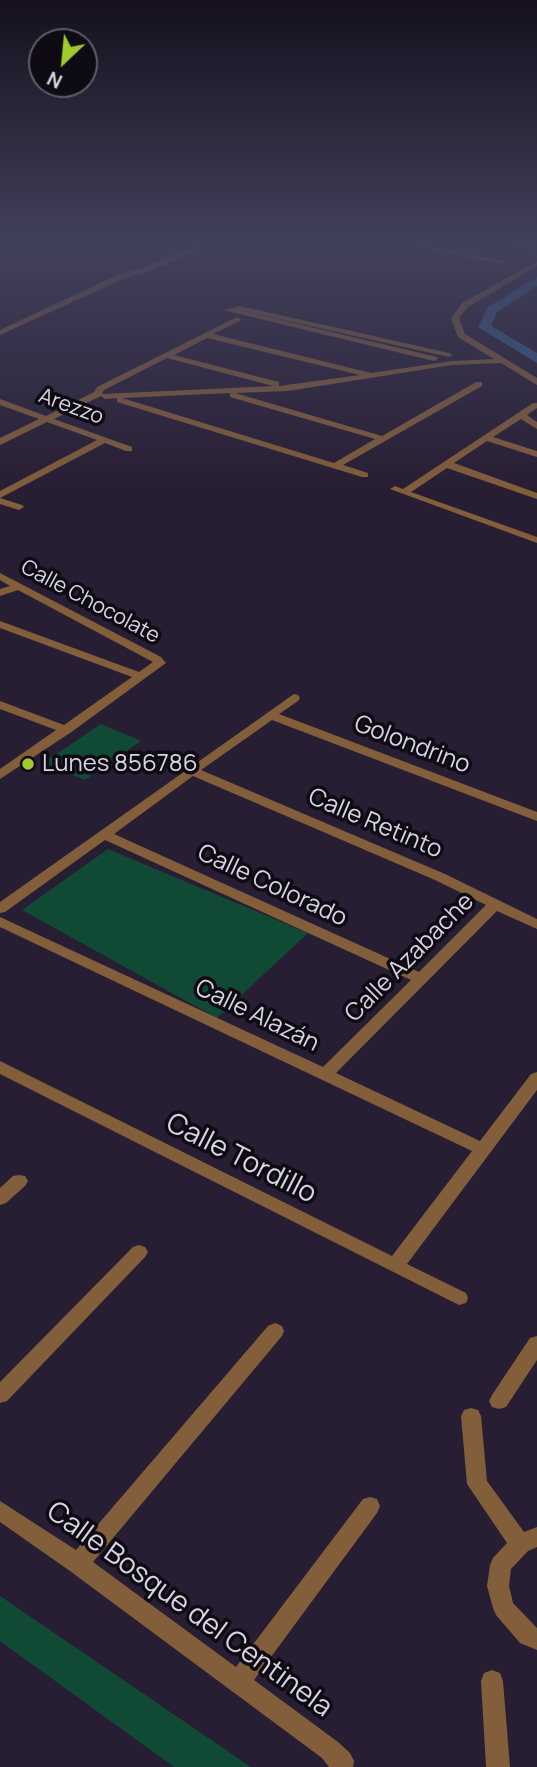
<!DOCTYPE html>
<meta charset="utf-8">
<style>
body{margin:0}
#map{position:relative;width:537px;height:1767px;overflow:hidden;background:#281e34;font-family:Manrope,sans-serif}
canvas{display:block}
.north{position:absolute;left:28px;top:28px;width:70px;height:70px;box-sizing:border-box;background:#0f0b14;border:2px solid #605b66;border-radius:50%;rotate:206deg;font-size:19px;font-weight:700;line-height:28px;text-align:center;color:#d9d3e2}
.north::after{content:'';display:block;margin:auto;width:24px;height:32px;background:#9eca2f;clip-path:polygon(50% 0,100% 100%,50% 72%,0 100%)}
</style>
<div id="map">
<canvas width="537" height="1767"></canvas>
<div class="north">N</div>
</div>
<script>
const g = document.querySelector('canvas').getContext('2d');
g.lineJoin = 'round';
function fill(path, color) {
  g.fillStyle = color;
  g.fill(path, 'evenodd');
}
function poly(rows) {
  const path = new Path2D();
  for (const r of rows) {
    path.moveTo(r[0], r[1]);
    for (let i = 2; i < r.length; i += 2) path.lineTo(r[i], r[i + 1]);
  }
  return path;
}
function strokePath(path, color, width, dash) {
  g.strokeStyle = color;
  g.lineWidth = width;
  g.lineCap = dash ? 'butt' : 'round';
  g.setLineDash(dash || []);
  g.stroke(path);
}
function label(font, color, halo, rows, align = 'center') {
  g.font = font + ' Manrope,sans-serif';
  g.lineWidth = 7;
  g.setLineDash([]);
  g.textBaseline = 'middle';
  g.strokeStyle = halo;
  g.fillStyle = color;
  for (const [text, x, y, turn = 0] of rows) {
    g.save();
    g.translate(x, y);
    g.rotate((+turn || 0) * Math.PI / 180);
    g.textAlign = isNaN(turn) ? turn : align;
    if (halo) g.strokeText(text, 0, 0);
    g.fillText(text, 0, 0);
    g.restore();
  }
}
fill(poly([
 [101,724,141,741,85,780,43,763],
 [108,849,308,933,217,1018,22,910],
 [0,1596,251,1767,174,1767,0,1641]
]), '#104a34');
fill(poly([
 [537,277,537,286,497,312,491,326,537,353,537,363,478,327,488,307,537,277]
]), '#305c8e');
fill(poly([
 [200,244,209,244,149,272,125,278,0,335,0,330,119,274,143,268,200,244],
 [404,244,417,244,508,262,504,264,404,244],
 [509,244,535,246,537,250,512,246,509,244],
 [537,261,537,266,468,307,459,318,465,334,537,378,537,385,501,363,452,365,288,391,235,393,382,436,476,382,482,382,482,386,343,465,368,473,368,477,362,477,117,402,117,398,105,399,101,396,54,419,132,447,132,451,126,451,105,443,0,498,0,491,97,440,47,422,0,445,0,438,39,419,0,405,0,399,46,416,94,392,97,387,237,317,241,319,240,321,213,334,371,373,452,361,494,359,458,337,451,318,462,303,537,261],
 [207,338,360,375,279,386,279,382,174,355,207,338],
 [167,358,273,386,274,386,102,394,104,390,167,358],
 [230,393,230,397,375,439,334,463,122,398,230,393],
 [240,306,449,353,453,355,449,357,239,310,437,357,438,359,434,361,223,310,240,306],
 [533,403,537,403,537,408,527,415,537,422,537,429,521,419,493,437,537,451,537,457,487,441,454,463,537,493,537,499,447,468,411,492,537,537,537,543,390,489,395,486,403,489,533,403],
 [0,498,22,505,24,507,19,510,0,504,0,498],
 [0,573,161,657,166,663,70,733,0,779,0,769,56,730,0,709,0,701,64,725,132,677,0,628,0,621,139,672,153,662,18,590,0,596,0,589,10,586,0,580,0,573],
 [294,694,298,695,300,698,298,701,279,714,537,812,537,821,272,720,201,770,445,874,537,919,537,929,497,911,336,1073,480,1141,531,1074,537,1072,537,1090,407,1264,466,1293,468,1298,466,1303,459,1305,0,1074,0,1061,392,1256,472,1151,0,927,0,917,323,1067,411,980,105,840,5,912,0,913,0,902,294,694],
 [193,776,435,880,486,905,419,972,114,834,193,776],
 [19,1175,25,1176,28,1181,25,1186,6,1203,0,1205,0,1188,13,1176,19,1175],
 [139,1245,145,1247,148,1252,145,1257,7,1401,0,1403,0,1382,133,1247,139,1245],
 [275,1323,282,1326,284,1331,282,1336,93,1562,236,1667,363,1499,370,1497,377,1499,380,1506,377,1513,254,1680,338,1742,350,1753,354,1761,353,1767,329,1767,322,1758,70,1571,0,1522,0,1501,76,1550,268,1326,275,1323],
 [537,1336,537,1360,506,1407,499,1409,492,1407,489,1401,492,1395,530,1338,537,1336],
 [471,1408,478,1410,481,1416,487,1481,524,1532,537,1527,537,1547,528,1551,511,1569,509,1586,513,1603,537,1628,537,1650,520,1643,496,1615,493,1608,487,1586,490,1565,493,1558,507,1543,467,1484,461,1416,464,1410,471,1408],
 [492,1670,500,1673,503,1681,510,1767,486,1767,481,1681,484,1673,492,1670]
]), '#825e3a');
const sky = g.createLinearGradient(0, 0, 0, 491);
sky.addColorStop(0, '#16101d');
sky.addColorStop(0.5, '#42415c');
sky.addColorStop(1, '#42415c00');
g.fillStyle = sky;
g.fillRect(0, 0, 537, 491);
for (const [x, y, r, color] of [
 [28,764,7,"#9eca2f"]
]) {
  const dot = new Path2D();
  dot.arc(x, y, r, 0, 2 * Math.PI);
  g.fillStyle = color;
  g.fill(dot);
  strokePath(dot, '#0f0b14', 2.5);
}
label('21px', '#d9d3e2', '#0f0b14', [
 ["Arezzo",71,407,20],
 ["Calle Chocolate",90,602,28]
]);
label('24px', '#d9d3e2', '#0f0b14', [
 ["Golondrino",412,745,21],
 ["Calle Retinto",375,824,23],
 ["Calle Colorado",272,886,25],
 ["Calle Azabache",410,958,-45],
 ["Calle Alazán",257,1016,26]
]);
label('24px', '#d9d3e2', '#0f0b14', [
 ["Lunes 856786",42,764]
], 'left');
label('28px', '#d9d3e2', '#0f0b14', [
 ["Calle Tordillo",241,1159,27],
 ["Calle Bosque del Centinela",189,1610,36]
]);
</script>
